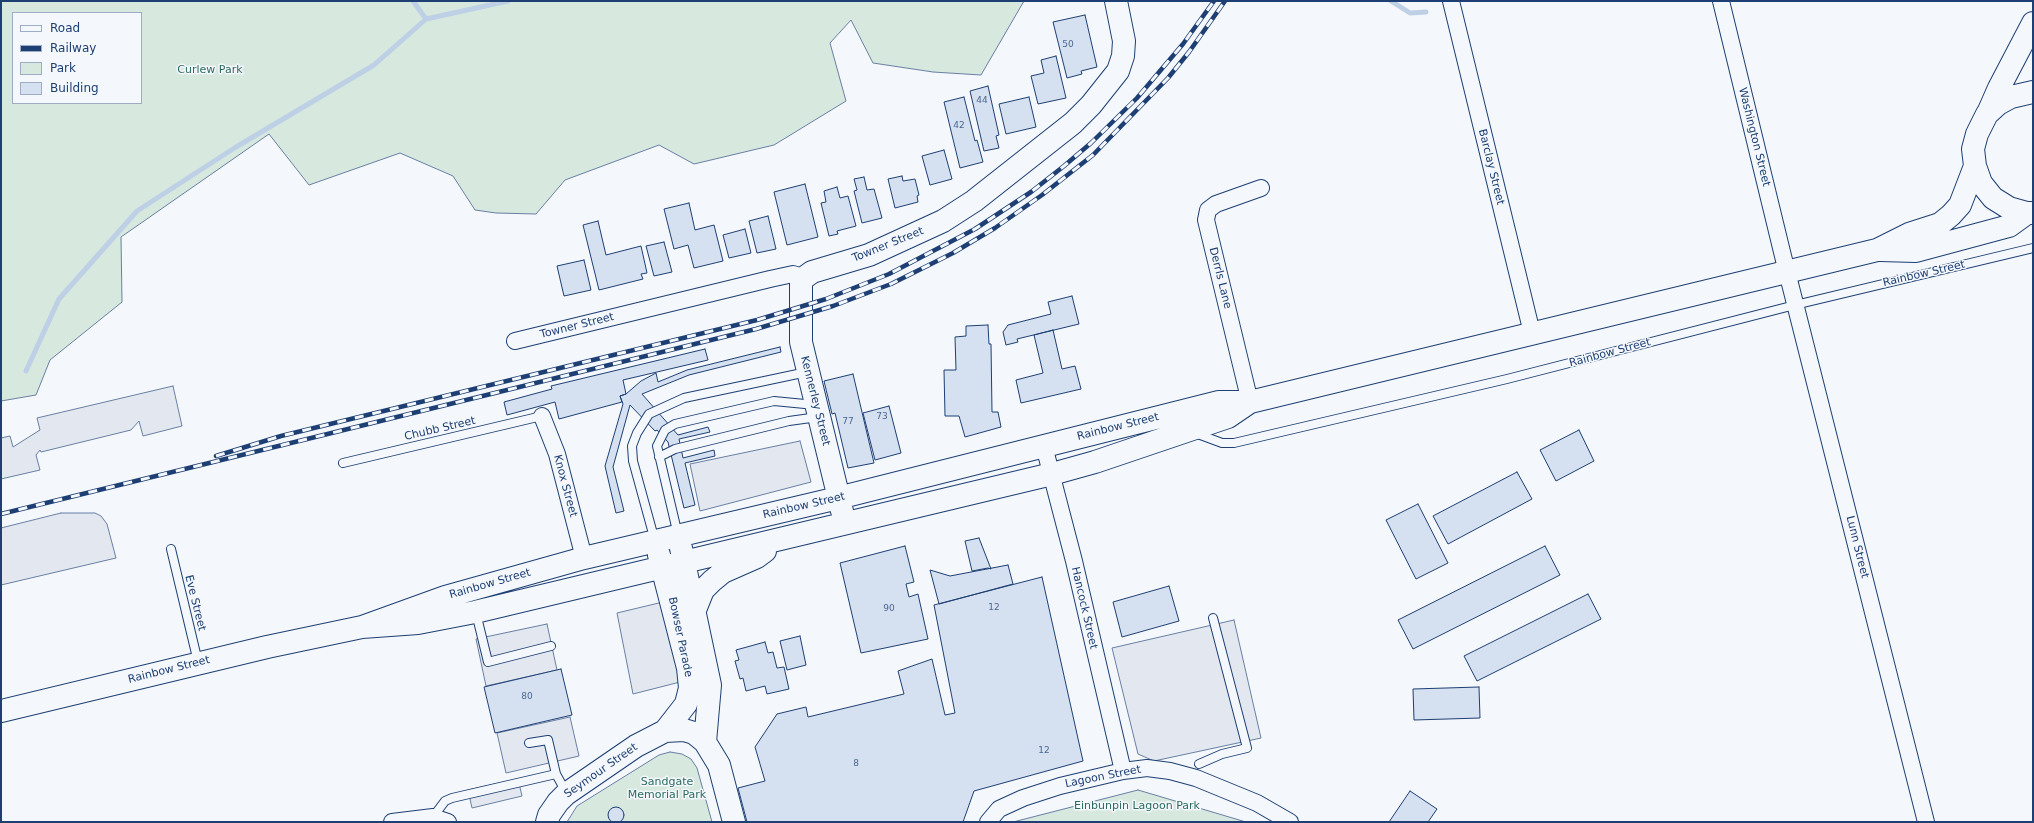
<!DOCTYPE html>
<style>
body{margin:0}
#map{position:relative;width:2034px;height:823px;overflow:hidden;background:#f4f7fb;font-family:"DejaVu Sans",sans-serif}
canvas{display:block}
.frame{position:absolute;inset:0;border:2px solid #1d3f73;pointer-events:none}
.legend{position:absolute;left:12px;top:12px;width:130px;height:92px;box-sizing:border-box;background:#f4f7fb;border:1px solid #9eadc5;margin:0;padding:5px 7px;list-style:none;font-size:12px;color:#1d3f73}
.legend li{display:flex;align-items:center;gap:8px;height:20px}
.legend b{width:20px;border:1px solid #9eadc5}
</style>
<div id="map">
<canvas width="2034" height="823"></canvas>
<div class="frame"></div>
<ul class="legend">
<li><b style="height:5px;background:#f4f7fb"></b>Road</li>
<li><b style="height:5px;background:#1d3f73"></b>Railway</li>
<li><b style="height:11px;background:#d7e8df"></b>Park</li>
<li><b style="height:11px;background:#d5e0f0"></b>Building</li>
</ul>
</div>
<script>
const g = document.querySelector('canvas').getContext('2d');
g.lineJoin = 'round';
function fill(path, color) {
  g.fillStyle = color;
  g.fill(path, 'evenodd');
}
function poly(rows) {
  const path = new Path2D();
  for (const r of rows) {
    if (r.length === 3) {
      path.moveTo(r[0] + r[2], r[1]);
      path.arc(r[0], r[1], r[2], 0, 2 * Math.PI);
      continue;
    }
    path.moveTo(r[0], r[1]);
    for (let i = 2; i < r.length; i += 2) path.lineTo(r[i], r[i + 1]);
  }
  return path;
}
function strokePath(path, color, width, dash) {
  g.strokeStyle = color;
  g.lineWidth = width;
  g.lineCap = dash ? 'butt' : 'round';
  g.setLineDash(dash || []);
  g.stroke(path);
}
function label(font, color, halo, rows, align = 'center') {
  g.font = font + ' "DejaVu Sans",sans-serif';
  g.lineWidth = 3;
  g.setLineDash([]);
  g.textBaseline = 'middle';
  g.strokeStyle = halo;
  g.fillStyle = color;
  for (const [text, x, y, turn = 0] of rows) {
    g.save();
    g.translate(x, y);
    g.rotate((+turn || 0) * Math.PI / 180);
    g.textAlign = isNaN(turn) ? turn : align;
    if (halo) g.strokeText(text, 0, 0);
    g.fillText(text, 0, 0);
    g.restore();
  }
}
const green = poly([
 [1,1,1024,1,981,75,933,72,873,63,851,20,830,43,846,101,774,145,694,164,659,145,565,180,536,214,496,213,475,210,453,176,400,153,309,185,269,134,121,237,122,302,50,360,36,395,1,401,1,1],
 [13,13,141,13,141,103,13,103,13,13],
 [670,752,682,754,691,759,697,768,712,822,567,822,577,806,659,755,670,752],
 [1138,790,1246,822,1013,822,1138,790]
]);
fill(green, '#d7e8df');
strokePath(green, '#687fa3', 1);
const parking = poly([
 [173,386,182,426,143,436,139,421,131,430,41,452,40,450,36,455,40,470,1,479,1,438,10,436,13,447,40,430,37,418,173,386],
 [800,441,811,482,700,511,690,464,800,441],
 [61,513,95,513,101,516,107,524,116,558,1,585,1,528,61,513],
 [663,602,680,682,633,694,617,613,663,602],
 [1234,620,1261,738,1154,761,1138,754,1112,648,1234,620],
 [547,624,557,670,486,686,476,639,547,624],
 [570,717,579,756,506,773,497,733,570,717],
 [518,779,522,796,472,808,468,790,518,779]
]);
fill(parking, '#e3e8f0');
strokePath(parking, '#687fa3', 1);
strokePath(poly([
 [413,1,426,19],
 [1391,1,1410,13,1426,12],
 [26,371,59,299,137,211,236,147,374,65,426,19,508,1]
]), '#bed0e5', 5);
const building = poly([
 [1085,15,1097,67,1081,71,1082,74,1067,78,1053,22,1085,15],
 [1056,56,1066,98,1038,104,1031,76,1044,73,1041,60,1056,56],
 [988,86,999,135,996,136,999,148,984,151,970,91,988,86],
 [964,97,975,141,977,140,983,162,960,168,944,102,964,97],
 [1029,97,1036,127,1006,134,999,104,1029,97],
 [944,150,952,179,930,185,922,156,944,150],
 [902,176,903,181,915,179,919,195,917,196,918,202,895,208,888,179,902,176],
 [864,177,867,190,874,189,882,218,862,223,854,191,857,190,854,179,864,177],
 [805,184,818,237,787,245,774,192,805,184],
 [837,187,840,198,848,196,856,226,837,231,838,234,829,236,821,203,826,202,824,191,837,187],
 [689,203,695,230,714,225,723,261,694,268,688,245,674,249,664,209,689,203],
 [768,216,776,249,757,253,749,221,768,216],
 [598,221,606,255,641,246,647,273,641,274,643,279,599,290,583,225,598,221],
 [745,229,751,253,729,258,723,235,745,229],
 [664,242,672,272,654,276,646,246,664,242],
 [584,260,591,290,564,296,557,266,584,260],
 [1072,296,1079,324,1017,339,1018,342,1006,345,1003,332,1008,325,1051,314,1048,302,1072,296],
 [988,325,989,344,991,344,992,412,998,412,1001,427,965,437,959,416,945,416,944,370,956,370,955,337,966,336,966,326,988,325],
 [1053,330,1062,369,1075,366,1081,389,1021,403,1016,380,1043,373,1034,335,1053,330],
 [780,347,781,352,689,375,642,394,678,435,708,427,710,432,679,439,683,458,714,450,715,456,685,463,695,505,684,508,668,442,657,430,655,431,630,405,613,467,624,511,616,513,605,466,623,404,620,396,626,394,641,381,656,373,658,382,687,370,780,347],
 [705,349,708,360,623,380,626,394,620,396,622,402,559,419,555,402,507,415,504,402,552,389,551,386,705,349],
 [853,374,874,463,848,468,835,413,832,414,824,381,853,374],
 [889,406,901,453,875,460,863,413,889,406],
 [1579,430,1594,461,1556,481,1540,450,1579,430],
 [1517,472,1532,499,1448,544,1433,516,1517,472],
 [1418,504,1448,563,1416,579,1386,520,1418,504],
 [979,538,991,569,988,568,972,571,965,541,979,538],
 [905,546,914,582,906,584,909,597,918,594,928,639,861,653,840,563,905,546],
 [1545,546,1560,575,1413,649,1398,620,1545,546],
 [1008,565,1013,584,939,604,930,570,950,576,1008,565],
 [1042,577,1083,761,974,791,963,822,747,822,738,788,765,781,755,747,777,714,806,707,808,717,904,694,898,671,932,659,945,715,955,713,934,605,1042,577],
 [1169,586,1179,621,1122,637,1113,602,1169,586],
 [1588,594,1601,619,1477,681,1464,656,1588,594],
 [800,636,806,665,787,670,780,641,800,636],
 [765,642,768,653,773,652,777,668,784,667,789,689,767,694,765,686,746,691,743,678,740,679,735,661,739,660,736,650,765,642],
 [561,669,572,715,495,733,484,687,561,669],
 [1479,687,1480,718,1414,720,1413,689,1479,687],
 [1410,791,1437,809,1428,822,1389,822,1410,791],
 [616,815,8]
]);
fill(building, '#d5e0f0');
strokePath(building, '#1d3f73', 1);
const lane = poly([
 [1195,433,1222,443,1234,443,1507,379,1795,305,2033,248],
 [659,457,675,449,789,421,818,417],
 [343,463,542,416],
 [678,535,657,446,665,430,675,424,774,401,815,405],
 [655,541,633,461,632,446,637,433,649,414,684,398,807,372],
 [171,549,198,662],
 [476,613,488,662,551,646],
 [529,743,548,740,556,774,566,792],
 [1199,764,1222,754,1247,748,1213,618],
 [433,817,445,801,452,798,556,774]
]);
const street = poly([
 [1451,1,1532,333],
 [1721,1,1783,256,1926,822],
 [515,341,770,279,793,274,803,277],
 [1250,402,1206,220,1208,210,1216,204,1261,188],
 [542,416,557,454,584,558],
 [1044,446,1074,561,1123,771],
 [392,822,433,817,448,822],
 [988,822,999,809,1023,798,1060,786,1123,771,1147,768,1170,771,1196,778,1257,803,1290,822]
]);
const secondary = poly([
 [2033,92,2011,97,1998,104,1987,114,1977,134,1973,149,1975,166,1981,183,1993,198,2009,208,2027,213,2033,213],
 [1988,113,1999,88,2033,23],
 [1880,250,1916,251,2009,226,2027,213],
 [842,511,801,342,801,280,812,272,869,255,943,221,974,201,1073,123,1091,105,1118,71,1123,56,1124,41,1116,1],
 [681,548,710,685,705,742],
 [695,610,703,590,712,581,723,572,757,557,765,551],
 [362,627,445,597,584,558,838,498,1219,402,1250,402,1877,250,1909,234,1940,224,1951,215,1960,205,1975,166],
 [1,711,267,647,362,627,418,623,475,612,1052,474,1095,462,1228,417,1250,402],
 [665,731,684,730,694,733,705,742,719,765,734,822],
 [547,822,549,815,558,802,566,794,636,746,665,731,686,704,690,688,688,668,659,555]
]);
strokePath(lane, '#1d3f73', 10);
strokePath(street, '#1d3f73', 18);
strokePath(secondary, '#1d3f73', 24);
strokePath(lane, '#f4f7fb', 8);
strokePath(street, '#f4f7fb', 16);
strokePath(secondary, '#f4f7fb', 22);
const rail = poly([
 [216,456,281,436,757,320,826,299,889,274,975,229,1031,192,1064,166,1091,143,1137,98,1183,44,1214,1],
 [1,514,756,329,833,306,891,284,953,253,995,228,1042,195,1093,155,1168,78,1189,52,1225,1]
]);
strokePath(rail, '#1d3f73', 4.5);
strokePath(rail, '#f4f7fb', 3, [9]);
label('9px', '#4b6792', null, [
 ["50",1068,45],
 ["44",982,101],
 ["42",959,126],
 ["73",882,417],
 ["77",848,422],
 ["12",994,608],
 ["90",889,609],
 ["80",527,697],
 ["12",1044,751],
 ["8",856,764]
]);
label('11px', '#2c6c60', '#f4f7fb', [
 ["Curlew Park",210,70],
 ["Sandgate",667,782],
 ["Memorial Park",667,795],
 ["Einbunpin Lagoon Park",1137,806]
]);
label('11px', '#1d3f73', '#f4f7fb', [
 ["Washington Street",1754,137,76],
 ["Barclay Street",1491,167,76],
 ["Towner Street",888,245,-22],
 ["Rainbow Street",1924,274,-13],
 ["Derrls Lane",1220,278,76],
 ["Towner Street",577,326,-14],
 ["Rainbow Street",1610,353,-15],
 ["Kennerley Street",815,401,76],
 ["Rainbow Street",1118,427,-14],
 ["Chubb Street",440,429,-13],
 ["Knox Street",565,486,75],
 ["Rainbow Street",804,506,-13],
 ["Lunn Street",1857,547,76],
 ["Rainbow Street",490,584,-16],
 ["Eve Street",195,603,76],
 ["Hancock Street",1084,608,77],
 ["Bowser Parade",680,637,78],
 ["Rainbow Street",169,670,-14],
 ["Seymour Street",601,771,-35],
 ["Lagoon Street",1103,777,-11]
]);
</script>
